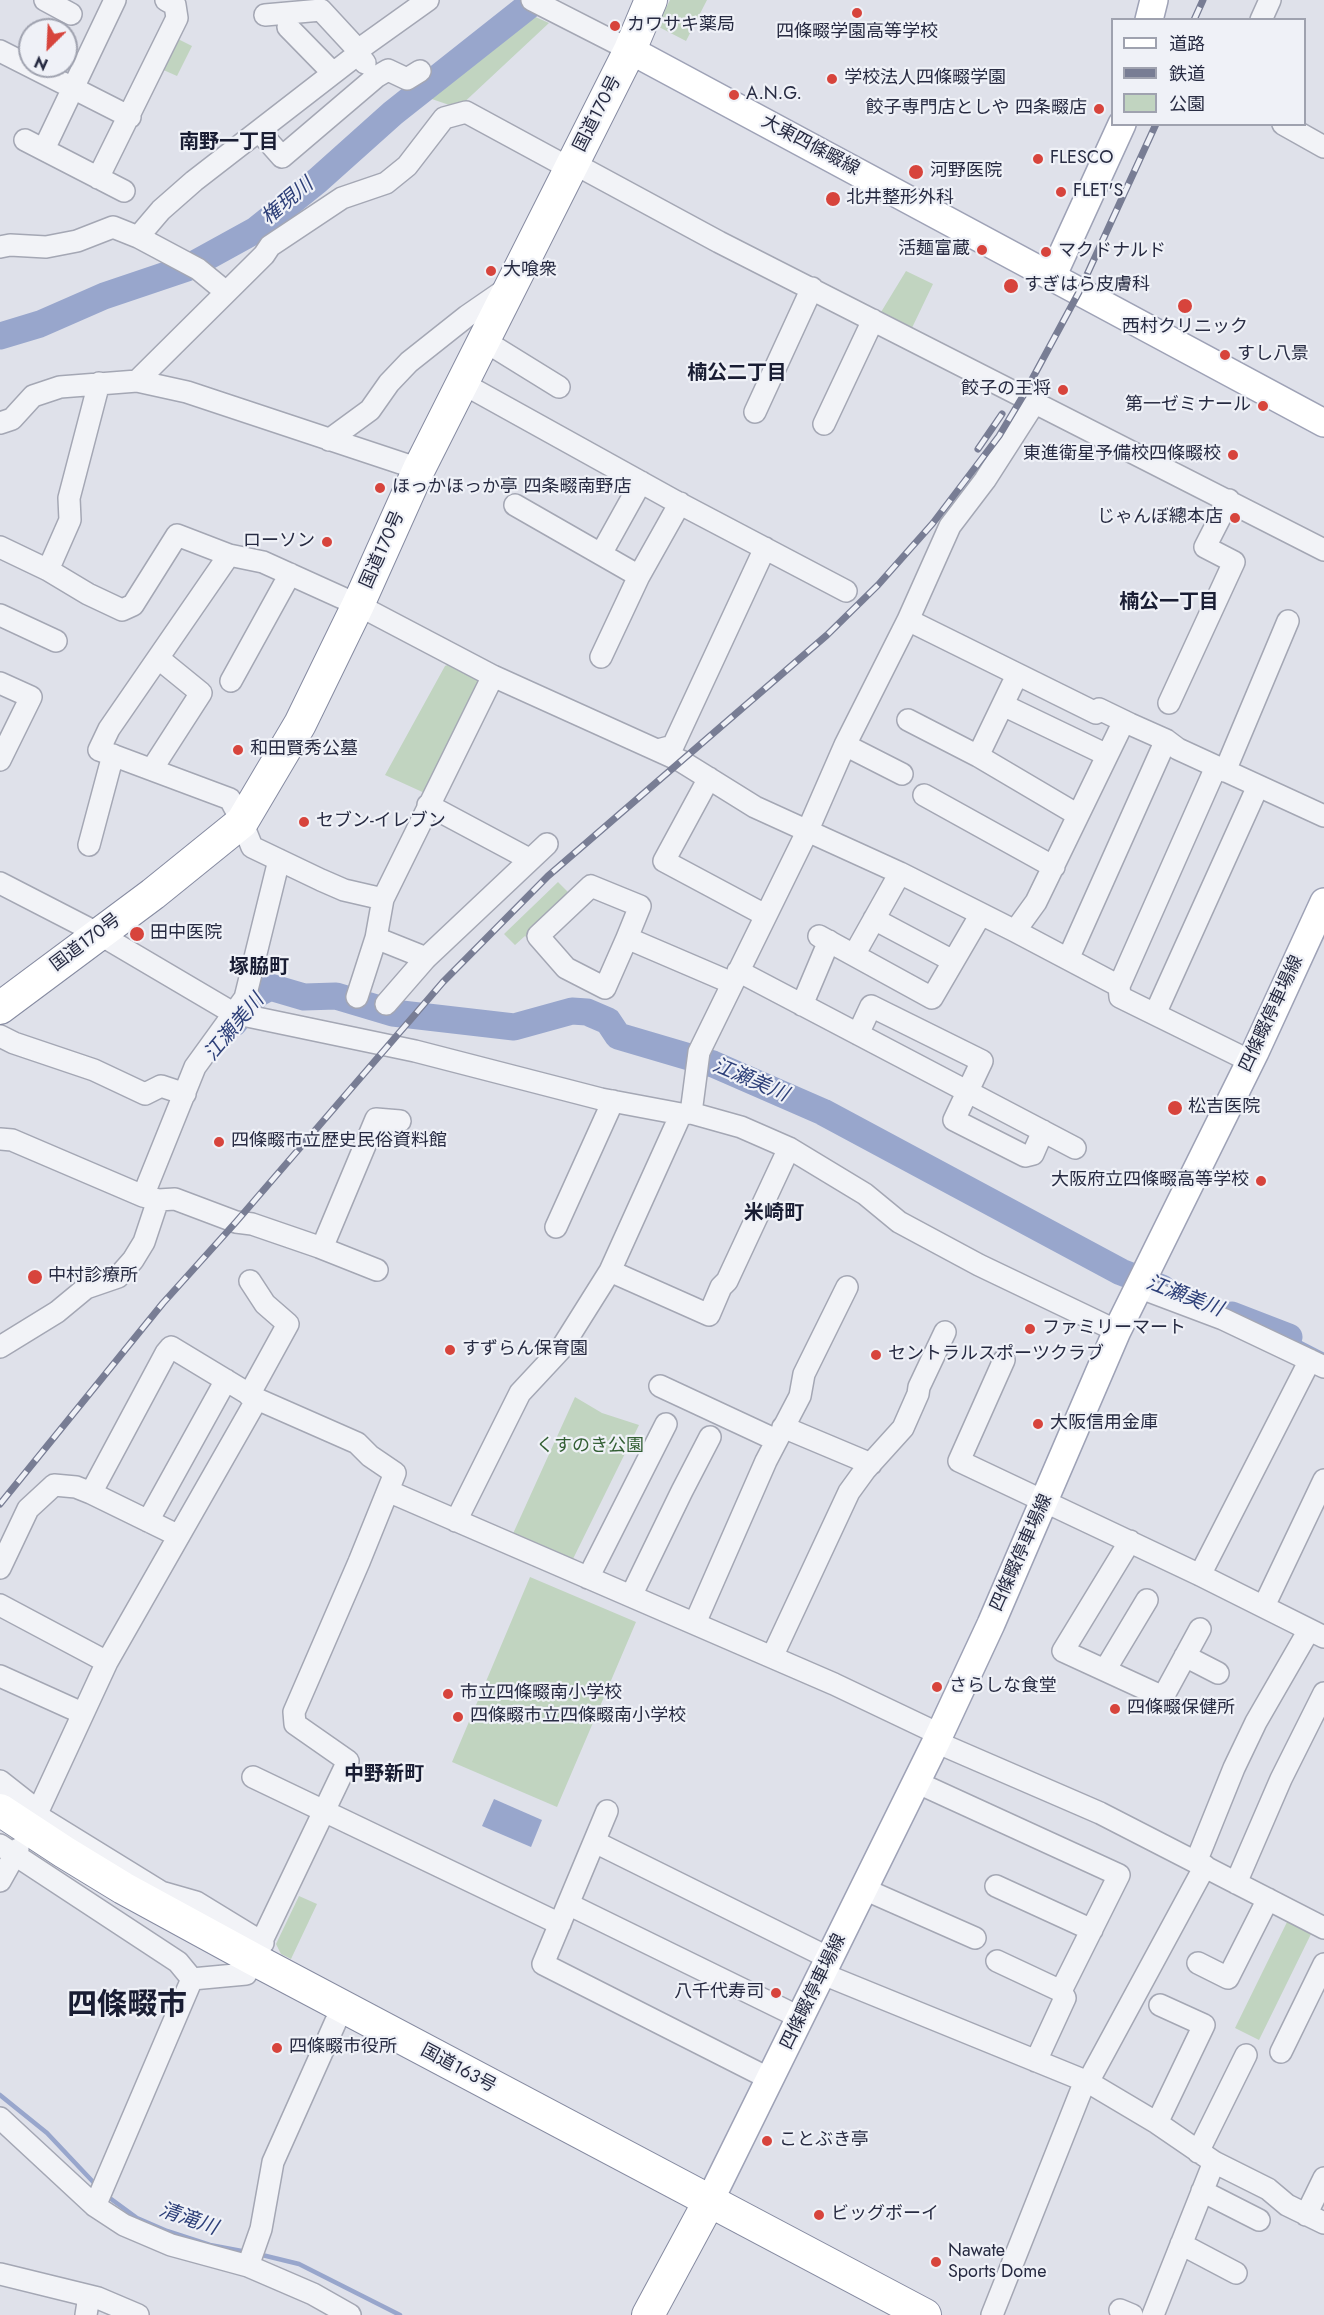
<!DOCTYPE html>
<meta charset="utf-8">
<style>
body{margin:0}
#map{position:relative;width:1324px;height:2315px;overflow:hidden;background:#dfe1ea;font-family:Jost,"Noto Sans JP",sans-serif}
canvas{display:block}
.legend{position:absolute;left:1111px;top:18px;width:195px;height:108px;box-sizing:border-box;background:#eff1f7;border:2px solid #9fa2af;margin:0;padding:8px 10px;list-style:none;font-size:18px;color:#272b42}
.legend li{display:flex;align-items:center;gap:12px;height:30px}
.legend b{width:30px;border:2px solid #9fa2af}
.north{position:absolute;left:18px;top:18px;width:60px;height:60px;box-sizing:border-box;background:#eff1f7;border:2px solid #9fa2af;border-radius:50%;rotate:204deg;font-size:16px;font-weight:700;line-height:24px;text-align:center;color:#272b42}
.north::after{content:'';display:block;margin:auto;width:21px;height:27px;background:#d7443c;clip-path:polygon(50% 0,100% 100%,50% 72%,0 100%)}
</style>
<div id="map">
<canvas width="1324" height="2315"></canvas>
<ul class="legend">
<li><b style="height:8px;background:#fff"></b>道路</li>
<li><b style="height:8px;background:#787d94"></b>鉄道</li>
<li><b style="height:16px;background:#c1d4c0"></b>公園</li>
</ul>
<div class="north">N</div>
</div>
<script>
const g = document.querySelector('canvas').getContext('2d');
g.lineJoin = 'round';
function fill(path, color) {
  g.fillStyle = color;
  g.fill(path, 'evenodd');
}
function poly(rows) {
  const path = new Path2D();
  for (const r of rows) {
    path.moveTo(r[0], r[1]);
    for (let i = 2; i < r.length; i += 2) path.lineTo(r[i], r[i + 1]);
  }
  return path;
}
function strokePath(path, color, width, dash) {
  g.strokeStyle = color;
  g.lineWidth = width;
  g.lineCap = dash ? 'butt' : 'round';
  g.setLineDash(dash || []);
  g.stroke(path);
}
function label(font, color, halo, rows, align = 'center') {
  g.font = font + ' Jost,"Noto Sans JP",sans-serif';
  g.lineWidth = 4.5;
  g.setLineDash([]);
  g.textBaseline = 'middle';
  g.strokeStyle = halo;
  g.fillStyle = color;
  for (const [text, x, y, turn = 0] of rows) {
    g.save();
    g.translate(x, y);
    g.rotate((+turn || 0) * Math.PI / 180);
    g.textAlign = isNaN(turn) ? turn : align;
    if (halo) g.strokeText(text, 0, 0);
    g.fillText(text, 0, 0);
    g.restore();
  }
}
fill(poly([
 [670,0,707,0,686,41,657,26],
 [531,15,549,23,458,108,423,96],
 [174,37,192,46,177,76,159,68],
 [906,271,933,284,910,332,878,317],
 [456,661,487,676,429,795,385,775,445,666],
 [558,882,572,896,528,939,525,936,515,945,504,934],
 [575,1397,602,1413,639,1425,571,1563,511,1538],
 [530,1577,636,1622,557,1807,452,1762],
 [299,1896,317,1904,291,1959,281,1954,276,1944],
 [1288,1920,1312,1932,1259,2040,1235,2028]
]), '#c1d4c0');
fill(poly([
 [494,1799,542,1820,531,1847,482,1826]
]), '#98a6cc');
strokePath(poly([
 [1289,1337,1324,1355],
 [0,2095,47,2133,96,2185],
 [107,2196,137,2218,167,2231,210,2245,247,2252],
 [258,2254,299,2264,400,2315]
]), '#98a6cc', 4.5);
strokePath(poly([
 [0,336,40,324,104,296,187,268,256,230,317,181,393,113,536,0],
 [234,1023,257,994,270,987,304,997,336,996,393,1013,514,1027,572,1011,587,1012,608,1021,618,1036,713,1064,823,1112,1121,1272,1162,1288],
 [1232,1315,1289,1337]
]), '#98a6cc', 27);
const minor = poly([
 [45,0,71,14],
 [532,0,630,50],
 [265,15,321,10,358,50,358,54,365,63],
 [1261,20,1270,0],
 [288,27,332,72],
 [358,50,428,0],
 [0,51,130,117],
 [1283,124,1324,147],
 [259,131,282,157,376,77,388,70,407,79,420,71],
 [25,140,124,191],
 [44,149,115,0],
 [573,163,719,242,1324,550],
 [98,178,177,18,175,5,166,0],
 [138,237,198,269,226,292],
 [0,247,10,245,46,247,77,241,113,227,138,237,161,210,194,181,358,54],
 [483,340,559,387],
 [137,381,264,255,270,246,342,198,386,183,407,166,444,118,466,112,571,169],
 [462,383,673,500,846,591],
 [755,412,812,288],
 [0,423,12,419,33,396,60,387,137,381,187,392,419,469],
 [824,424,873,320],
 [329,440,370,410,389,383,409,362,467,316,509,287],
 [515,505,639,576],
 [0,547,48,570,88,594,122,610,133,605,177,535,229,555,263,562,358,605,493,676,681,761,755,807,900,873,1015,931,1119,986,1120,997,1250,1061],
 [601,554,641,482],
 [229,555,109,729,99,750,230,799,242,822,252,847,321,880,344,890,383,899,493,676],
 [48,570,70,520,69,498,99,383],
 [0,615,56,641],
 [908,620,1096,713,1099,709,1130,724,1166,740,1178,749,1324,816],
 [601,657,639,576,680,503],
 [1017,675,978,756,1078,815],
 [231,681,290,574],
 [0,683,31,697,0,760],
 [1169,703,1234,562,1205,547,1229,500],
 [1003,705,1107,755],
 [908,720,978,756],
 [845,745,902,774],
 [658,750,673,746,765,548],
 [152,769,201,693,158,658],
 [1225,771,1288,621],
 [709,778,664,861,765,915],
 [924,795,1054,867],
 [428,805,529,859],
 [89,845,113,755],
 [0,883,99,934,233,1013,415,1051,601,1099,681,1114,691,1113,741,1127,789,1148,865,1194,899,1222,979,1265,1117,1331],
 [874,919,953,961],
 [1015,931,1036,902,1124,721],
 [819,936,932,998,981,914],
 [376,938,426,958],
 [627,938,640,906,591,886,538,936,566,968,605,988,627,938,732,983],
 [854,955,900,873],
 [1068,959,1166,740],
 [738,971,1075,1148],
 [1119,986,1216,767],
 [357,997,376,938,383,899],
 [386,1004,426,958,547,844],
 [802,1005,829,941],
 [1155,1014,1258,786],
 [858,1034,871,1006,982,1061,954,1120,1025,1156,1033,1154,1043,1131],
 [0,1036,14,1043,94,1070,145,1094,161,1086,185,1094],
 [691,1113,699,1052,807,832,845,745,908,620,950,526,985,480,1035,402],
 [0,1139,12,1140,143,1196],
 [158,1200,175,1199,236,1222,252,1224,319,1247,377,1270],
 [556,1227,613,1101],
 [322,1248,376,1119,400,1121],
 [610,1271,709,1315,721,1287,727,1281,789,1148],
 [1138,1287,1223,1319,1324,1367],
 [0,1347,57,1312,86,1288,118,1277,133,1260,144,1242,158,1200,143,1196,195,1067,245,998,279,860],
 [1004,1360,959,1461,1200,1575,1324,1637],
 [660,1386,776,1440],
 [249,1395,288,1324,265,1304,250,1281],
 [783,1427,871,1464],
 [388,1491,834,1684,939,1734],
 [91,1493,166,1353,171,1347,257,1399,357,1443,370,1456,395,1473,359,1562,294,1712,295,1724,348,1761,246,1974,192,1979,95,2206],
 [148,1521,226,1380],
 [456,1521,520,1393,561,1349,610,1271,681,1114],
 [1130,1541,1063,1651,1163,1697,1200,1629],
 [0,1568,28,1509,54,1485,76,1487,91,1493,179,1536],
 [1200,1575,1310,1360],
 [588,1578,666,1424],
 [631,1596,682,1491,710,1437],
 [0,1605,107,1662],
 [1264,1606,1324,1480],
 [695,1623,766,1461,800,1396,804,1374,847,1287],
 [1185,1656,1218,1673],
 [772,1657,849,1492,865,1470,903,1428,918,1394,919,1387,945,1332],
 [1105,1670,1147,1600],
 [0,1676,82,1713],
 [936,1742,1100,1813,1324,1928],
 [253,1777,560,1924],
 [0,1781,38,1811,41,1818,161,1892,196,1902,263,1943],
 [916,1782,1119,1875,1061,1991,997,1961],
 [38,1811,107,1662,257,1399],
 [607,1811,543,1964,770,2079],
 [595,1842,831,1959],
 [0,1845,178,1962,192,1979],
 [1196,1862,1234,1768,1256,1722,1309,1630],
 [0,1881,18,1849],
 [1236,1883,1281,1779,1324,1693],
 [996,1886,1092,1930],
 [864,1889,975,1938],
 [568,1904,801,2018],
 [1198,1963,1228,1978,1268,1899],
 [823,1974,1088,2082,1157,2123,1214,2162,1268,2189,1287,2205,1324,2223],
 [1281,2052,1324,1964],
 [1036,2061,1065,1998,1061,1991],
 [1088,2082,1205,1866],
 [0,2118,95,2206,124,2225,171,2245,248,2266,313,2294,350,2315],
 [1157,2123,1204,2025,1160,2005],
 [1198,2152,1246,2055],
 [1202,2191,1259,2220],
 [1306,2215,1324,2178],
 [1181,2244,1236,2273],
 [248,2266,261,2229,273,2162,336,2021],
 [0,2274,98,2298,138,2315],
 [1120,2310,1132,2315],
 [86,2315,89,2296],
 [992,2315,1085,2081],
 [1153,2315,1214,2162]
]);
const major = poly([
 [1149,20,1154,0],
 [630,50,1324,423],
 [1052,277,1122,124],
 [710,2200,936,1742,991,1624,1117,1331,1255,1052,1324,902]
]);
const highway = poly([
 [0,1008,153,894,242,822,300,724,358,605,419,469,630,50,651,0],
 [0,1810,64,1852,123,1888,255,1960,925,2315],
 [648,2315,710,2200]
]);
strokePath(minor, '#a4a7b4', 24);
strokePath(major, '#9ea2b6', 30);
strokePath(highway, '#868ba1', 34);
strokePath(minor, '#f2f3f7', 21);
strokePath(major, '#fff', 27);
strokePath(highway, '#fff', 32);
const rail = poly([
 [1194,20,1203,0],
 [978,449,1002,414],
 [0,1504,163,1303,236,1222,443,982,548,876,827,635,878,585,933,523,999,436,1023,396,1079,292,1156,124]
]);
strokePath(rail, '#787d94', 7);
strokePath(rail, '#eff1f7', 4.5, [14]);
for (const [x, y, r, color] of [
 [857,13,6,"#d7443c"],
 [615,26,6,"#d7443c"],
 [832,79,6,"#d7443c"],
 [734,95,6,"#d7443c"],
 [1099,109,6,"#d7443c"],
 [1038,159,6,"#d7443c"],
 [916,172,8,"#d7443c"],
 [1061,192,6,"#d7443c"],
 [833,199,8,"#d7443c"],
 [982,250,6,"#d7443c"],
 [1046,252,6,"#d7443c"],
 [491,271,6,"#d7443c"],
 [1011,286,8,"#d7443c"],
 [1185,306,8,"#d7443c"],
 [1225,355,6,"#d7443c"],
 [1063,390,6,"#d7443c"],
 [1263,406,6,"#d7443c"],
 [1233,455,6,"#d7443c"],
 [380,488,6,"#d7443c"],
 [1235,518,6,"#d7443c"],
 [327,542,6,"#d7443c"],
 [238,750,6,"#d7443c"],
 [304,822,6,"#d7443c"],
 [137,934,8,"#d7443c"],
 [1175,1108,8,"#d7443c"],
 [219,1142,6,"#d7443c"],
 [1261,1181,6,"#d7443c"],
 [35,1277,8,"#d7443c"],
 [1030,1329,6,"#d7443c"],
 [450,1350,6,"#d7443c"],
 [876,1355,6,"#d7443c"],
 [1038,1424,6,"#d7443c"],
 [937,1687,6,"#d7443c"],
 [448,1694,6,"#d7443c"],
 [1115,1709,6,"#d7443c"],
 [458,1717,6,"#d7443c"],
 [776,1993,6,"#d7443c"],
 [277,2048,6,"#d7443c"],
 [767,2141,6,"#d7443c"],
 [819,2215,6,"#d7443c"],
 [936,2262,6,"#d7443c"]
]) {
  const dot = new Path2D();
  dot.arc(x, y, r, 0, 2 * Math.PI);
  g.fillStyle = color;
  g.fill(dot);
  strokePath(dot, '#eff1f7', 2);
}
label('18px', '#272b42', '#eff1f7', [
 ["カワサキ薬局",627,26],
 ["四條畷学園高等学校",857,33,"center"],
 ["学校法人四條畷学園",844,79],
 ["A.N.G.",746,95],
 ["餃子専門店としや 四条畷店",1087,109,"right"],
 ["FLESCO",1050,159],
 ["河野医院",930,172],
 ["FLET'S",1073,192],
 ["北井整形外科",846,199],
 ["活麺富蔵",970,250,"right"],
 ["マクドナルド",1058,252],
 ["大喰衆",503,271],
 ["すぎはら皮膚科",1024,286],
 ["西村クリニック",1185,328,"center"],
 ["すし八景",1237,355],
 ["餃子の王将",1051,390,"right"],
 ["第一ゼミナール",1251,406,"right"],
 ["東進衛星予備校四條畷校",1221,455,"right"],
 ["ほっかほっか亭 四条畷南野店",392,488],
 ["じゃんぼ總本店",1223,518,"right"],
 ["ローソン",315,542,"right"],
 ["和田賢秀公墓",250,750],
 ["セブン-イレブン",316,822],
 ["田中医院",150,934],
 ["松吉医院",1188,1108],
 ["四條畷市立歴史民俗資料館",231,1142],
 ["大阪府立四條畷高等学校",1249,1181,"right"],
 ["中村診療所",48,1277],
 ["ファミリーマート",1042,1329],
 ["すずらん保育園",462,1350],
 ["セントラルスポーツクラブ",888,1355],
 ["大阪信用金庫",1050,1424],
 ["さらしな食堂",949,1687],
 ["市立四條畷南小学校",460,1694],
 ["四條畷保健所",1127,1709],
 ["四條畷市立四條畷南小学校",470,1717],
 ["八千代寿司",764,1993,"right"],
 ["四條畷市役所",289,2048],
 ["ことぶき亭",779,2141],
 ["ビッグボーイ",831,2215],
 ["Nawate",948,2252],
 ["Sports Dome",948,2273]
], 'left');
label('18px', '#272b42', '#eff1f7', [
 ["国道170号",598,114,-63],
 ["大東四條畷線",810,146,28],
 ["国道170号",383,550,-66],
 ["国道170号",86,943,-37],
 ["四條畷停車場線",1272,1014,-65],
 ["四條畷停車場線",1022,1553,-66],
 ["四條畷停車場線",814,1992,-64],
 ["国道163号",458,2069,28]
]);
label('18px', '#335f34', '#eff1f7', [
 ["くすのき公園",590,1447]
]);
label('bold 20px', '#191d33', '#eff1f7', [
 ["南野一丁目",229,143],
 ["楠公二丁目",737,374],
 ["楠公一丁目",1169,603],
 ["塚脇町",259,968],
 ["米崎町",774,1214],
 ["中野新町",384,1775]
]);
label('italic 20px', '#2e4079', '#eff1f7', [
 ["権現川",288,202,-40],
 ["江瀬美川",235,1028,-50],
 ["江瀬美川",750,1081,23],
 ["江瀬美川",1184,1297,21],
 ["清滝川",188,2220,19]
]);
label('bold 30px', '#191d33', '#eff1f7', [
 ["四條畷市",127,2007]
]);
</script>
